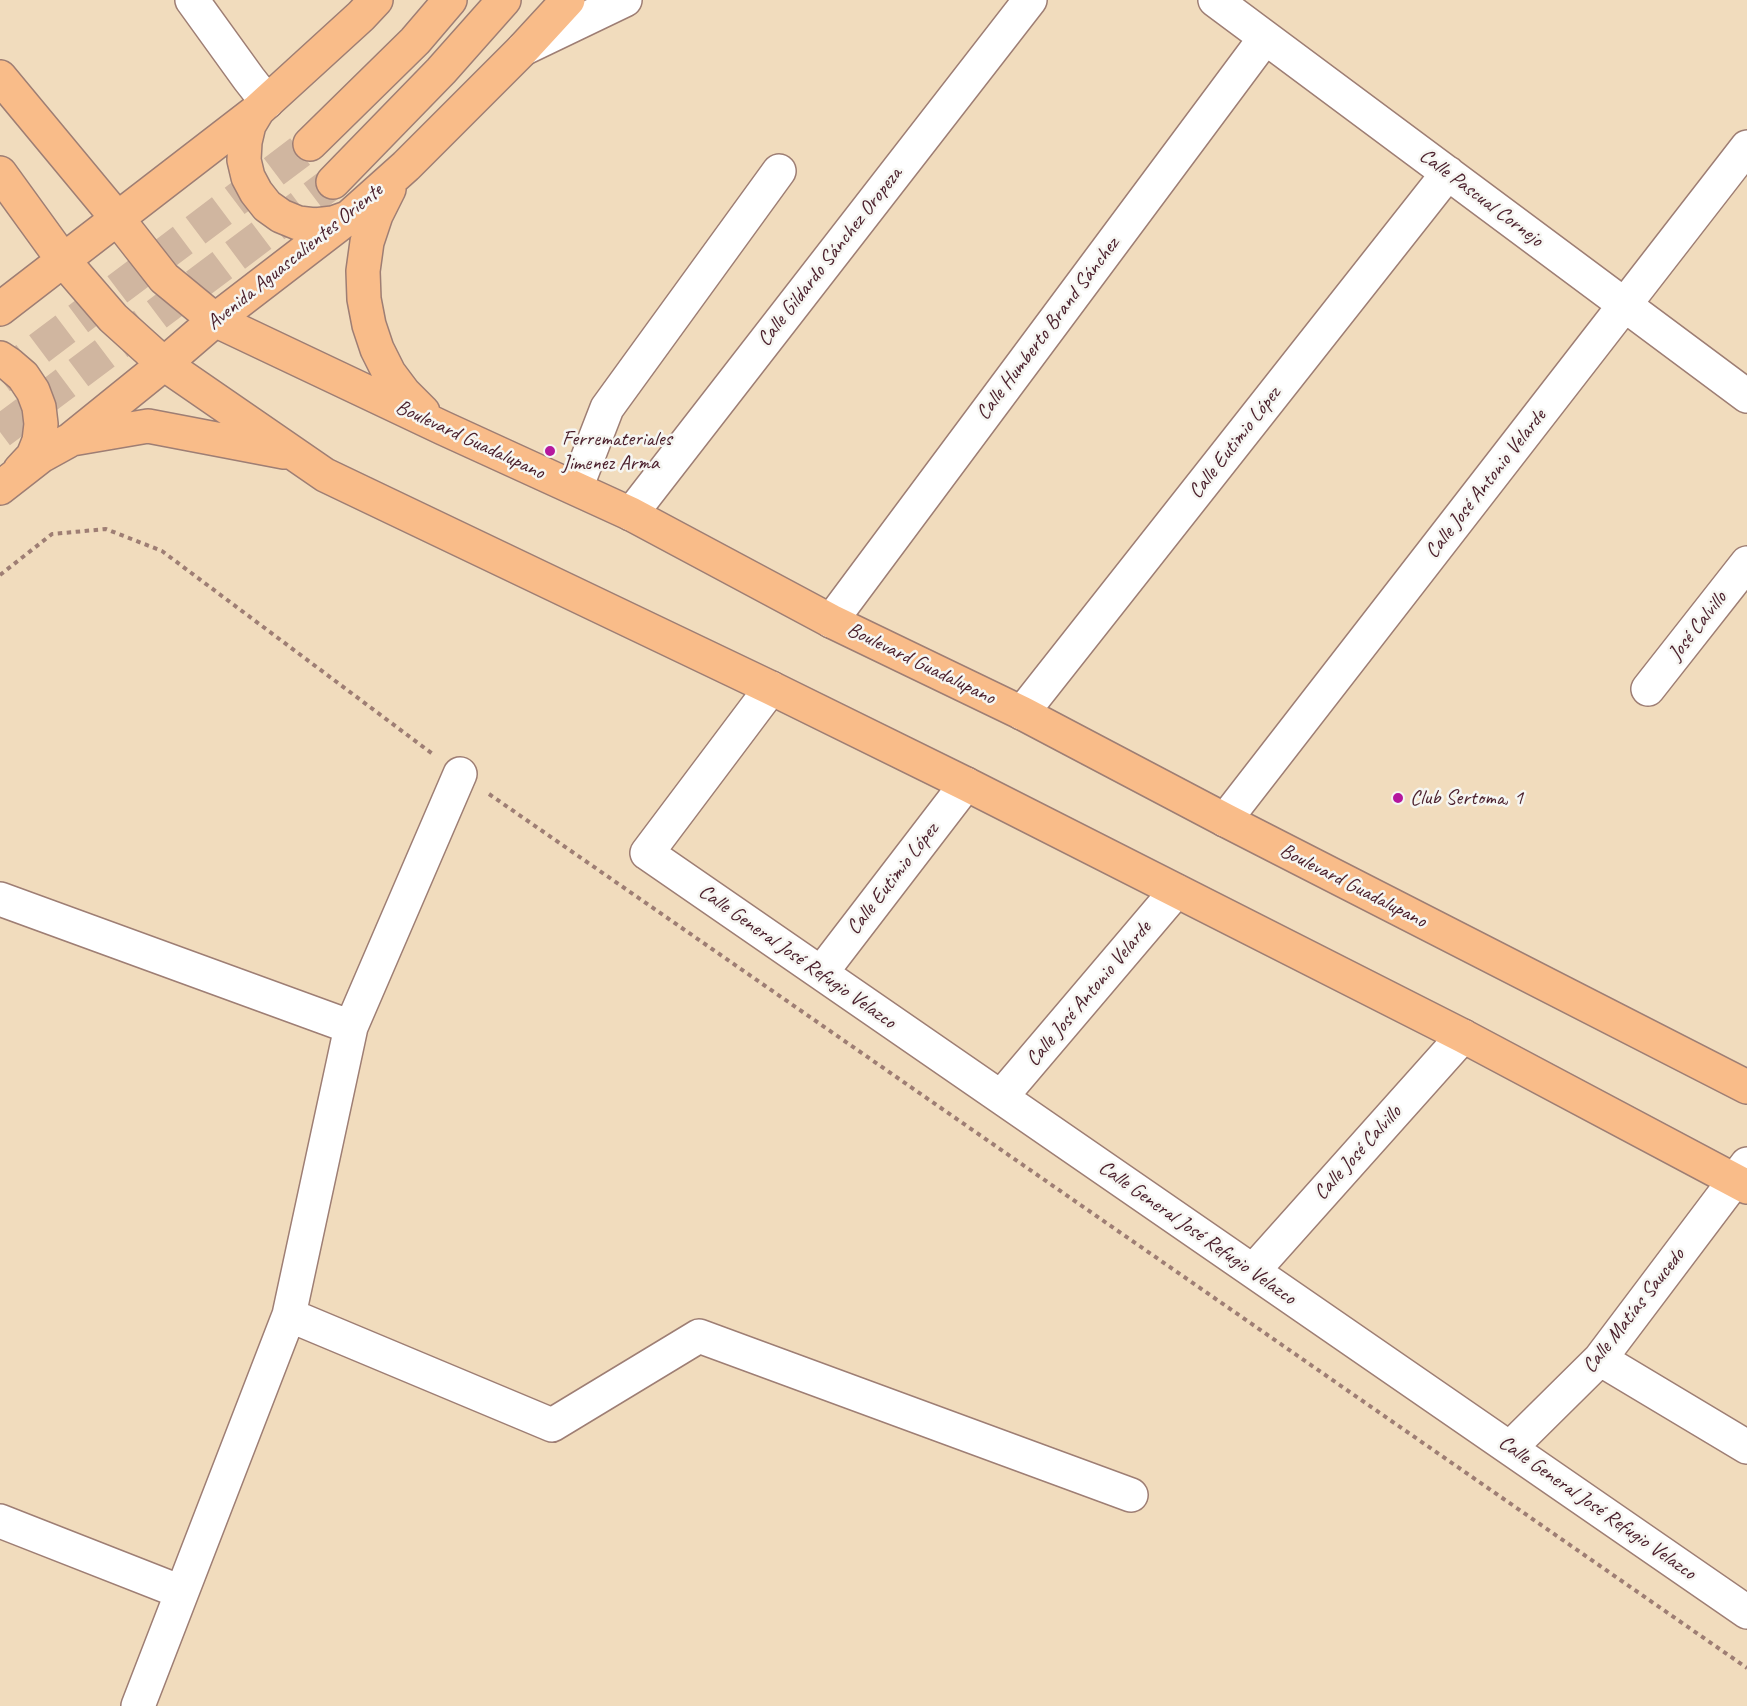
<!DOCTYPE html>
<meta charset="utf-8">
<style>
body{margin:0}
canvas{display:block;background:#f1dcbd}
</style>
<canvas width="1747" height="1706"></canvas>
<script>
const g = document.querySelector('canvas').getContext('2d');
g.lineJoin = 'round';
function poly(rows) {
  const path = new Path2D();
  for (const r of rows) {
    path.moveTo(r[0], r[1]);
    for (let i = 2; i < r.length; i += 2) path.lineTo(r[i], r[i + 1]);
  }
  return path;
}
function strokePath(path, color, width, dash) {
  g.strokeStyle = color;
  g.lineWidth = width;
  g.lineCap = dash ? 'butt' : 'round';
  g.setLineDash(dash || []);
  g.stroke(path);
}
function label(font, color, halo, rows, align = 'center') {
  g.font = font + ' Caveat,sans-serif';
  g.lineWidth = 5;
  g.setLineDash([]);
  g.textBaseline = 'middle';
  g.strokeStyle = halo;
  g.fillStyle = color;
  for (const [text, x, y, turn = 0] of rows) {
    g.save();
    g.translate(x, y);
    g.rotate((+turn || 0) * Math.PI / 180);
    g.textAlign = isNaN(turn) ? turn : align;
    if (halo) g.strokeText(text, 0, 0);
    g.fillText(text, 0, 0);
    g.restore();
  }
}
strokePath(poly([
 [0,378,310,144],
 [0,432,333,182]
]), '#d0b6a0', 33, [33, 16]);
const minor = poly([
 [192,0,249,79,267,102],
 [1215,0,1747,396],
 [523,49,625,0],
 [576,488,607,408,779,171],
 [631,514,1030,0],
 [831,621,1265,38],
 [771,688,647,853,1747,1612],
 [1648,689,1747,563],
 [1022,713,1448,173],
 [1225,820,1747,147],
 [0,899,351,1027],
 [821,973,966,784],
 [1001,1097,1176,891],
 [1253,1271,1463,1036],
 [289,1315,552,1425,699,1336,1131,1495],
 [1600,1359,1747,1447],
 [1510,1448,1600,1359,1747,1164],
 [0,1521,181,1592],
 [138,1706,289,1315,351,1027,460,774]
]);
const major = poly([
 [0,77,117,218,164,278,215,320,443,428,631,514,831,621,1022,713,1225,820,1747,1087],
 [258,110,249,125,245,142,244,160,248,177,256,192,267,206,281,216,298,223,315,225,333,223,347,218],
 [310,144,415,41,450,0],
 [0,173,63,260,113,318,164,364,325,475,771,688,966,784,1463,1036,1747,1187],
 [333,182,441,71,504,0],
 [389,189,376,215,367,242,363,271,364,299,369,325,377,349,389,373,404,393,423,412],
 [0,309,258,110,361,16,376,0],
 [0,358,9,364,23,376,33,391,39,407,41,424,39,441,33,456,20,470],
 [72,439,148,426,284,452],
 [0,488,41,456,70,440,164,364,215,320,349,217,406,166,523,49,568,0]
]);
strokePath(minor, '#9e7e74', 36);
strokePath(major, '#9e7e74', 36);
strokePath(poly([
 [0,575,52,534,106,529,162,551,434,755],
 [489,794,1747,1668]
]), '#9e7e74', 4, [4.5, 4.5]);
strokePath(minor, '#fff', 33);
strokePath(major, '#f9bc89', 33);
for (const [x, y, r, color] of [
 [550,451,6,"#b5179e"],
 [1398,798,6,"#b5179e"]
]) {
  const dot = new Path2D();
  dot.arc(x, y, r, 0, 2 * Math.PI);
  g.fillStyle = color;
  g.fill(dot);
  strokePath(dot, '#f6f6f2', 2);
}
label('21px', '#4a1f2b', '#f6f6f2', [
 ["Calle Pascual Cornejo",1481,198,37],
 ["Avenida Aguascalientes Oriente",295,257,-39],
 ["Calle Gildardo Sánchez Oropeza",830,257,-52],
 ["Calle Humberto Brand Sánchez",1048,329,-53],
 ["Boulevard Guadalupano",470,440,25],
 ["Calle Eutimio López",1235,443,-52],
 ["Calle José Antonio Velarde",1486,484,-52],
 ["José Calvillo",1698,626,-52],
 ["Boulevard Guadalupano",921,664,26],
 ["Calle Eutimio López",893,879,-52],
 ["Boulevard Guadalupano",1353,886,27],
 ["Calle General José Refugio Velazco",797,957,35],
 ["Calle José Antonio Velarde",1089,994,-50],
 ["Calle José Calvillo",1358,1153,-48],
 ["Calle General José Refugio Velazco",1197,1233,35],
 ["Calle Matías Saucedo",1634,1311,-52],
 ["Calle General José Refugio Velazco",1597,1508,35]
]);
label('21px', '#4a1f2b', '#f6f6f2', [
 ["Ferremateriales",562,439],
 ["Jimenez Arma",562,463],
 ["Club Sertoma, 1",1410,798]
], 'left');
</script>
